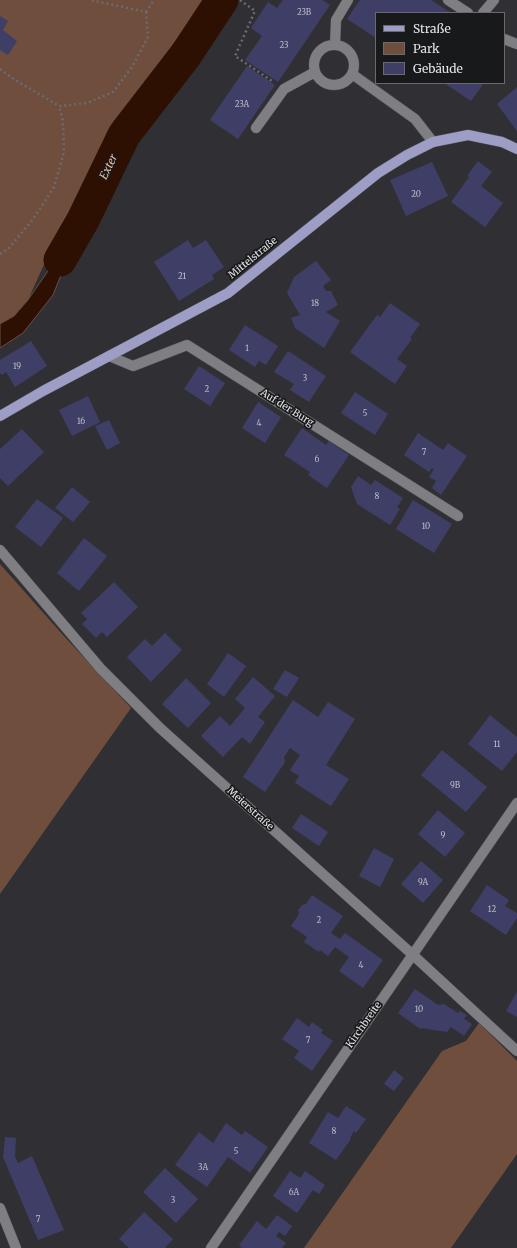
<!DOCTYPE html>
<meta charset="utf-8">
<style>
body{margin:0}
#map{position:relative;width:517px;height:1248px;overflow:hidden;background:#303034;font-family:Merriweather,serif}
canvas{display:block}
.legend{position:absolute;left:375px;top:12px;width:130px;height:72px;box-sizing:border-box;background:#18191a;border:1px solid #6a6a6c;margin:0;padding:5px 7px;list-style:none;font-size:12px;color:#e4e4e7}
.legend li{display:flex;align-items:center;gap:8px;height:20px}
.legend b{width:20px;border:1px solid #6a6a6c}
</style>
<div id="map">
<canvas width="517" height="1248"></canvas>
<ul class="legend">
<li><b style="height:5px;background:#9d9dc6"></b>Straße</li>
<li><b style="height:11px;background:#6f4e3d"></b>Park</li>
<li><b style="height:11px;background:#3f3e67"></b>Gebäude</li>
</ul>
</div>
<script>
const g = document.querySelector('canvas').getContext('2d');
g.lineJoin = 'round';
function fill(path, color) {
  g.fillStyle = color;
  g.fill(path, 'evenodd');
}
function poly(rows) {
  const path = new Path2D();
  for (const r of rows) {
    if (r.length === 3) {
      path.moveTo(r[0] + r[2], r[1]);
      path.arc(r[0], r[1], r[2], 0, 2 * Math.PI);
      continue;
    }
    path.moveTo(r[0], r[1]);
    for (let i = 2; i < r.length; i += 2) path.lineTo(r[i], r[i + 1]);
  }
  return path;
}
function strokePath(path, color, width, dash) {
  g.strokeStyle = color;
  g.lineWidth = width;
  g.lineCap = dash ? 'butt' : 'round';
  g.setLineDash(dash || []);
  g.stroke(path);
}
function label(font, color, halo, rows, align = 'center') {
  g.font = font + ' Merriweather,serif';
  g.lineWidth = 3.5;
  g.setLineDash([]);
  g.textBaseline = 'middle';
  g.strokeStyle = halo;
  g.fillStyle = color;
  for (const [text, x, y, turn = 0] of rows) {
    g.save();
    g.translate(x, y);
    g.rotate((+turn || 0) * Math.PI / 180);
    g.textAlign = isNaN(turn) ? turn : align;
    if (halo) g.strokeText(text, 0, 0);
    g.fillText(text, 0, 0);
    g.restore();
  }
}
fill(poly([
 [0,0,207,0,113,122,90,172,55,240,28,300,14,316,0,324],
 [0,564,63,635,131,708,0,894],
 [479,1023,517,1061,517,1154,451,1248,304,1248,442,1051,466,1041]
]), '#6f4e3d');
const water = poly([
 [83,220,53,295,23,333,0,348,0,324,14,316,28,300,83,220]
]);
fill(water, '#2e1002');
strokePath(water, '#655047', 1);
strokePath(poly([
 [60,260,83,220,124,135,185,56,222,0]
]), '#2e1002', 33);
fill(poly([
 [283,0,322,0,330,5,278,82,245,60,262,36,251,28,268,2,277,8],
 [360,0,431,0,451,13,376,13,376,38,347,19],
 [0,16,8,21,3,30,17,41,8,55,0,50],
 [247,66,275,85,238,139,210,120],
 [444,83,484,83,471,101],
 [517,87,517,131,497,104],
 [478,161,492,172,481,186,503,203,485,227,451,202,469,177,467,176],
 [432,162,448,196,406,216,390,180],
 [188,240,193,248,206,240,224,267,212,275,214,279,179,301,154,262],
 [316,261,331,280,323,286,326,291,331,291,338,305,326,312,340,321,324,348,295,328,291,318,300,315,287,293,294,277],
 [390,303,420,324,410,338,412,339,397,359,407,366,395,384,350,352,377,315,380,317],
 [245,325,278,346,266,365,259,361,255,367,229,350],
 [31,341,47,366,15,387,6,372,2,375,0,373,0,360],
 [288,351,326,376,309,402,290,390,294,384,274,372],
 [199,366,225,383,210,406,184,389],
 [355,392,388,414,375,435,341,413],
 [88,396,100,422,72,436,59,410],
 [258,402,281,417,265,443,242,428],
 [109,420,120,443,107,450,95,426],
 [302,428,326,445,329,441,349,455,327,488,308,475,310,472,284,455],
 [22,429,44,452,8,486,0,478,0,449],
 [418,433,443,450,448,443,467,456,441,495,432,488,436,481,429,477,434,469,432,468,429,472,404,455],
 [358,476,371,485,375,480,403,498,397,507,400,509,390,525,357,504,351,487],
 [72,487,90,502,73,522,55,508],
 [37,499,63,518,41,547,15,527],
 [413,500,452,524,434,553,396,529],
 [84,538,107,556,79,591,57,573],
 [114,582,138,607,107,637,102,632,96,638,82,624,87,619,81,613],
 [165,633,182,650,151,682,127,657,145,639,152,646],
 [228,653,246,666,224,697,207,684],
 [285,670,299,678,287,697,273,689],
 [253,677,275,696,258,717,265,722,250,744,242,737,223,757,201,736,220,716,230,726,245,708,235,699],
 [186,678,211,703,188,728,162,704],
 [293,700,318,717,328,702,355,719,326,765,349,779,331,806,295,783,299,776,290,770,300,755,290,748,284,757,285,762,265,792,243,777],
 [490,715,517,737,517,752,502,771,468,744],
 [442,750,487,787,466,812,421,775],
 [438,810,465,833,445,857,418,834],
 [301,814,328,832,319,846,292,828],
 [374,848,394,859,380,887,359,876],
 [421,861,443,880,423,903,401,884],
 [487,885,509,900,505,906,517,913,517,918,506,935,470,911],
 [312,895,343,916,331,933,340,939,345,933,383,960,363,988,339,971,349,957,335,947,328,956,320,950,319,952,304,942,307,937,291,926,299,914,298,910,302,905,306,904],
 [415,989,438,1005,444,1004,458,1013,460,1011,467,1015,464,1019,472,1024,464,1036,451,1027,447,1032,421,1028,420,1029,398,1013],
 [517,992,517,1017,506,1011],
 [297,1018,309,1027,312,1022,323,1030,321,1033,333,1041,312,1071,294,1058,299,1051,282,1039],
 [394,1070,404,1078,394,1091,384,1084],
 [346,1106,366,1119,356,1133,354,1131,350,1138,351,1139,336,1160,309,1143,328,1112,338,1118],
 [226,1123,242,1135,245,1131,268,1147,250,1173,228,1157,207,1187,175,1165,199,1132,213,1143],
 [5,1137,16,1138,15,1156,18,1163,32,1156,64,1230,38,1240,3,1157],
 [165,1168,198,1199,176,1223,143,1192],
 [290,1171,300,1178,305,1171,325,1185,319,1194,313,1190,297,1213,273,1196],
 [144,1212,173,1239,165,1248,129,1248,119,1239],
 [277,1215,292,1226,285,1236,279,1232,276,1236,286,1243,282,1248,242,1248,239,1245,257,1221,266,1229]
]), '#3f3e67');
const minor = poly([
 [448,0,468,13],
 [483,13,494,0],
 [504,39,517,44],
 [335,45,336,20,348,0],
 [334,65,20],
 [352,74,415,119,433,142],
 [256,128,284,89,315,72],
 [109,356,133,366,187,345,458,516],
 [0,550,101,669,160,728,413,955,517,1051],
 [0,1208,16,1248],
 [211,1248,517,803]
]);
const major = poly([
 [0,416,43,391,228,293,378,173,407,155,433,142,468,135,502,142,517,149]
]);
strokePath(minor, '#4d4d51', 11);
strokePath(major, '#4d4d51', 11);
strokePath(poly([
 [240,0,255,11,235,56,272,81],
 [146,12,154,0],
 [0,69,12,78,59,106,87,103,113,92,132,67,148,37,146,12,90,0],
 [0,254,9,248,34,218,54,187,64,152,63,121,59,106]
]), '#6b6b6f', 2.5, [2, 3]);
strokePath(minor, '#7e7e83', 10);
strokePath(major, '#9d9dc6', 10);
label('8px', '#bbbac7', null, [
 ["23B",304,13],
 ["23",284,46],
 ["23A",242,105],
 ["20",416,195],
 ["21",182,277],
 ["18",315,304],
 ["1",247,349],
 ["19",17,367],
 ["3",305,379],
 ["2",207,390],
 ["5",365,414],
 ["16",81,422],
 ["4",259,424],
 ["7",424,453],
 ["6",317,460],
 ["8",377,497],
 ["10",426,527],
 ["11",497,745],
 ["9B",455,786],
 ["9",443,836],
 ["9A",423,883],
 ["12",492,910],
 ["2",319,921],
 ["4",361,966],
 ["10",419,1010],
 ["7",308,1041],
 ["8",334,1132],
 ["5",236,1152],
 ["3A",203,1168],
 ["6A",294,1193],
 ["3",173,1201],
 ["7",38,1220]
]);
label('10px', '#e4e4e7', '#18191a', [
 ["Mittelstraße",253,258,-39],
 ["Auf der Burg",287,408,32],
 ["Meierstraße",250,809,42],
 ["Kirchbreite",364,1025,-55]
]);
label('italic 11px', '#f9bea1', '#18191a', [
 ["Exter",109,167,-64]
]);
</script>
